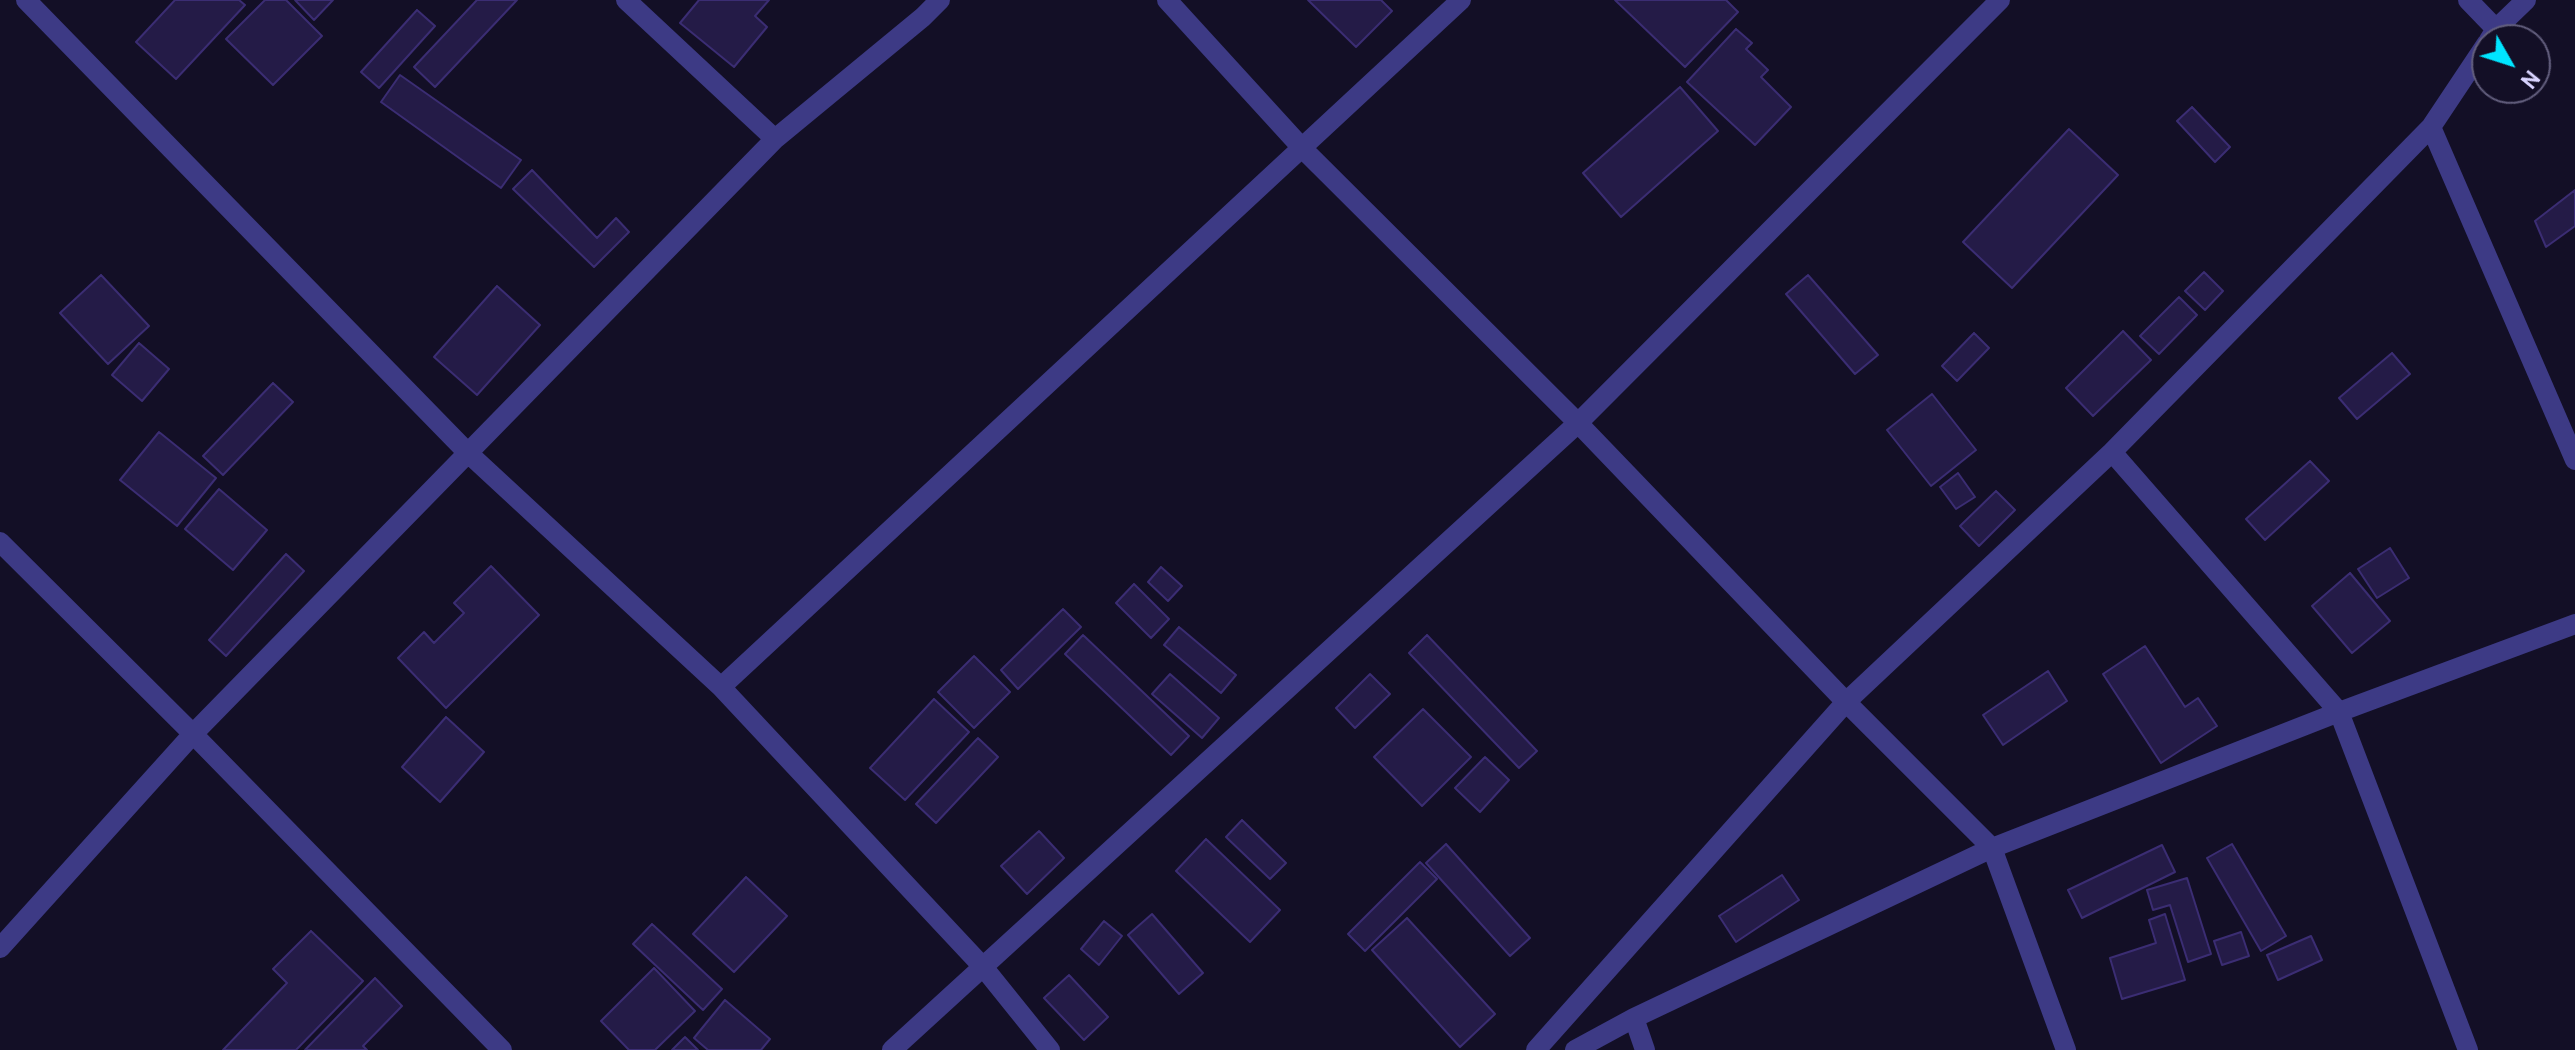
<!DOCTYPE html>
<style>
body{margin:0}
#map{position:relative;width:2575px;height:1050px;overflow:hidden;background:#130f26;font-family:Overpass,sans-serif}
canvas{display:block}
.north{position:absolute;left:2471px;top:24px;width:80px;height:80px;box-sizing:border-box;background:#130f26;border:2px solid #625e7d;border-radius:50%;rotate:129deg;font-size:22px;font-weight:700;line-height:32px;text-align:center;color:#d9d4ff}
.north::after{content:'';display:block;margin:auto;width:28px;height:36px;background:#00e5ff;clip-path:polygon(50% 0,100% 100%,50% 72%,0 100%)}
</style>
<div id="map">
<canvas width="2575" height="1050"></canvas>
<div class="north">N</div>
</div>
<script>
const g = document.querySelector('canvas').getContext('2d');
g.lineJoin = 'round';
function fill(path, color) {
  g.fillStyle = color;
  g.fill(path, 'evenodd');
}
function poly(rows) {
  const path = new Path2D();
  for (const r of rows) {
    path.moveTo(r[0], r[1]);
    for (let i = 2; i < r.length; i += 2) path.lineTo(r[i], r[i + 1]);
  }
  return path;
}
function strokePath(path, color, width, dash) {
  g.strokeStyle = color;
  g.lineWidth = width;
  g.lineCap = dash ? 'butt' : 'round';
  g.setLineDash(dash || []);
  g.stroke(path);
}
const building = poly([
 [175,0,239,0,245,5,176,79,136,42,175,0],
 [265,0,286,0,322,36,273,85,226,39,265,0],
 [295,0,333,0,314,20,295,0],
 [477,0,517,0,435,87,414,67,477,0],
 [699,0,769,0,755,16,767,27,734,67,680,23,699,0],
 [1308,0,1381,0,1392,11,1356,47,1308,0],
 [1615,0,1726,0,1738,12,1685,67,1615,0],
 [417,10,435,26,379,88,361,72,417,10],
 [1736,29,1752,43,1746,49,1768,70,1761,77,1791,107,1755,145,1687,82,1736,29],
 [400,75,521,160,501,188,381,102,400,75],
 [1680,87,1718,131,1621,217,1583,173,1680,87],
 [2192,107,2230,147,2215,162,2177,121,2192,107],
 [2069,129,2118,175,2012,288,1963,242,2069,129],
 [532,170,597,238,616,218,629,232,594,267,513,189,532,170],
 [2575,190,2575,226,2546,247,2535,221,2575,190],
 [2204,272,2223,291,2205,310,2185,291,2204,272],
 [101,275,149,326,108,364,60,313,101,275],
 [1808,275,1878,355,1855,374,1786,294,1808,275],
 [497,286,540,325,477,395,434,357,497,286],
 [2179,297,2197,315,2159,354,2140,336,2179,297],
 [2123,331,2151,360,2093,416,2066,388,2123,331],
 [1974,333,1989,348,1957,381,1942,366,1974,333],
 [139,343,169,369,142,401,112,375,139,343],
 [2392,353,2410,374,2357,419,2339,398,2392,353],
 [273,383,293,402,223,475,203,456,273,383],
 [1932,394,1976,450,1931,486,1887,430,1932,394],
 [159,432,216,478,177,526,120,480,159,432],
 [2310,461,2329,481,2265,540,2246,519,2310,461],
 [1958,473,1975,497,1956,509,1940,487,1958,473],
 [219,489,267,530,233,570,185,529,219,489],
 [1996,491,2015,510,1979,546,1960,526,1996,491],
 [2390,548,2409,578,2377,598,2358,569,2390,548],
 [286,554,304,571,226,656,209,640,286,554],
 [491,566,539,615,446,708,398,658,424,632,434,643,464,613,454,603,491,566],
 [1161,567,1182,586,1168,601,1148,582,1161,567],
 [2350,573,2390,621,2352,653,2312,606,2350,573],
 [1134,584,1169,619,1151,638,1116,603,1134,584],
 [1063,609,1081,627,1018,689,1001,670,1063,609],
 [1179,627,1236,675,1221,693,1164,645,1179,627],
 [1083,635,1189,736,1171,755,1065,654,1083,635],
 [1427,635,1537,751,1519,768,1409,653,1427,635],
 [2145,646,2185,707,2198,698,2217,726,2161,763,2103,674,2145,646],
 [974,656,1010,692,974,728,938,692,974,656],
 [2048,671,2067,701,2003,745,1983,715,2048,671],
 [1170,674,1219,718,1202,738,1152,694,1170,674],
 [1370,674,1390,694,1355,728,1336,708,1370,674],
 [934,699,969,732,905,800,870,768,934,699],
 [1423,709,1471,757,1422,806,1374,757,1423,709],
 [446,717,484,752,440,802,402,767,446,717],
 [978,738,998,757,936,823,916,804,978,738],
 [1485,757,1509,780,1480,812,1455,788,1485,757],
 [1242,820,1286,863,1270,879,1226,837,1242,820],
 [1039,831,1064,858,1027,894,1001,866,1039,831],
 [1206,839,1280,910,1250,942,1176,871,1206,839],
 [1446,844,1530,938,1510,956,1426,863,1446,844],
 [2232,844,2286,936,2261,951,2207,858,2232,844],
 [2162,845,2175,872,2082,918,2068,890,2162,845],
 [1420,862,1437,879,1365,951,1348,934,1420,862],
 [1782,875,1799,900,1736,942,1719,916,1782,875],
 [746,877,787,916,734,972,693,934,746,877],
 [2187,878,2211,954,2188,962,2170,905,2153,910,2147,890,2187,878],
 [1152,914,1203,973,1179,994,1128,935,1152,914],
 [2165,914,2185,980,2122,999,2110,958,2156,943,2149,920,2165,914],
 [1407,918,1495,1014,1460,1047,1372,950,1407,918],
 [1104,921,1122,936,1099,965,1081,949,1104,921],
 [652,924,722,989,703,1010,633,944,652,924],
 [311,931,363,981,296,1050,223,1050,287,983,273,969,311,931],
 [2241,932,2249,956,2222,965,2214,941,2241,932],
 [2311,936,2322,960,2278,980,2267,955,2311,936],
 [654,968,695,1011,655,1050,629,1050,601,1021,654,968],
 [1069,975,1108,1017,1084,1040,1044,998,1069,975],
 [375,978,402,1006,363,1046,367,1050,305,1050,375,978],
 [725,1000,770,1039,761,1050,708,1050,694,1038,725,1000],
 [685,1037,698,1050,672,1050,685,1037]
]);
fill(building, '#241b47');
strokePath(building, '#3b2d73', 2);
strokePath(poly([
 [26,0,467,452,721,687,984,968,1050,1050],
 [626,0,775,139],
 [1167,0,1303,149,1578,423,1846,702,1992,848,2066,1050],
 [2468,0,2496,29],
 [2489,40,2496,29,2526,0],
 [2431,127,2575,460],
 [2112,452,2339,712,2468,1050],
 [0,542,193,734,502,1050],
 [721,687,1461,0],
 [0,948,193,734,775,139,923,17,940,0],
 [1634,1018,1645,1050],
 [892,1050,1578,423,2000,0],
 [1536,1050,1846,702,2112,452,2431,127,2487,43],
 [1575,1050,1634,1018,1992,848,2339,712,2575,624]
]), '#3d3a85', 20);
</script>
